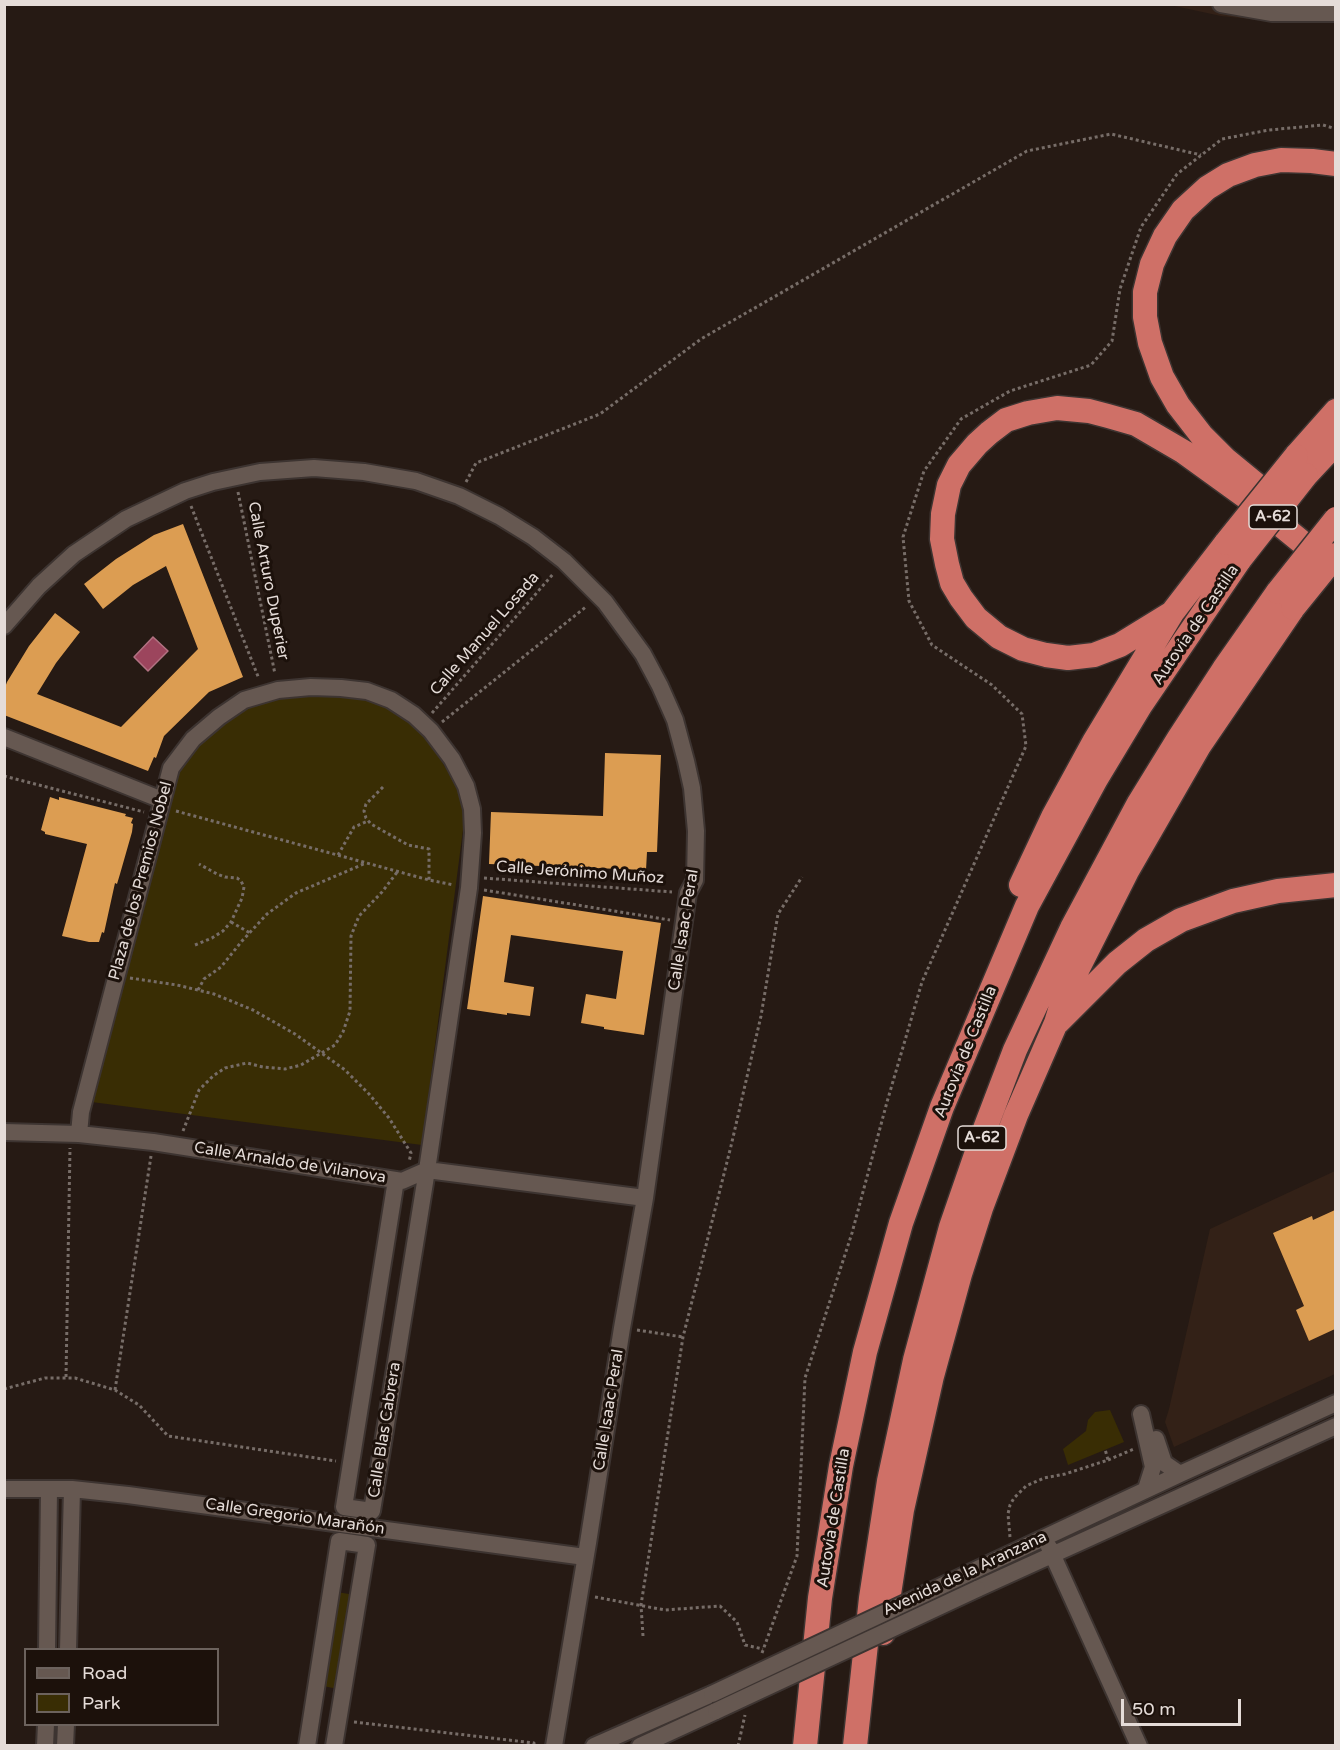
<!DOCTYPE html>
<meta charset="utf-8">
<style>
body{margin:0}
#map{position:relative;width:1340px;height:1750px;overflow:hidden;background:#261a14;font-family:"Varela Round",sans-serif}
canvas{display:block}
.frame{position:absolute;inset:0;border:6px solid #e5dcd8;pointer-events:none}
.legend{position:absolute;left:24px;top:1648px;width:195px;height:78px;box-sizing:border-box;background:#1c110b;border:2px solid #6c625d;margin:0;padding:8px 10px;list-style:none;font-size:18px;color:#e5dcd8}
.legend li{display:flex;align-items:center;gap:12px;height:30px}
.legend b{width:30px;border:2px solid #6c625d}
.scale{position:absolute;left:1121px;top:1699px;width:120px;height:27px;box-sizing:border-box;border:3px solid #e5dcd8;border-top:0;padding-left:8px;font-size:18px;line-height:21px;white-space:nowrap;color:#e5dcd8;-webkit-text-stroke:4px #1c110b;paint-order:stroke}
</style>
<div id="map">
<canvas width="1340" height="1750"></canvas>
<div class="frame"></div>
<ul class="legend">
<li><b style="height:8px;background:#665851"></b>Road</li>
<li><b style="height:16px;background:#392d04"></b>Park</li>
</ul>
<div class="scale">50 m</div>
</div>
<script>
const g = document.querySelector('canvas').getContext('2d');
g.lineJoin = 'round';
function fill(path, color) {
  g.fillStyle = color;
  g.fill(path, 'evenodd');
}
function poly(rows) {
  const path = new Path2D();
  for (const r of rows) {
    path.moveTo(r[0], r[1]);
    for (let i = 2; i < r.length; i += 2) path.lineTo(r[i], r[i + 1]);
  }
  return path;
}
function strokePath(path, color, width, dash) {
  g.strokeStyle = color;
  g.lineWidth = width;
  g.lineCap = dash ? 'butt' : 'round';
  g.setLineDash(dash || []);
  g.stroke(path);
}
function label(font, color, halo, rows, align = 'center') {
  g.font = font + ' "Varela Round",sans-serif';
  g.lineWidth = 6;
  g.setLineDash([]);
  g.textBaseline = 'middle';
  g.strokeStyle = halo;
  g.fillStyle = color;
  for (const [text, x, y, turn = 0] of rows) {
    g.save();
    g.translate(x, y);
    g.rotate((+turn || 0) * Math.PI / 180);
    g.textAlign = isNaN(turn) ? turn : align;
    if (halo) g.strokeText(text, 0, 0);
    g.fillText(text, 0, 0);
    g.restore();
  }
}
fill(poly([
 [1170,5,1335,5,1335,23,1287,23,1221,16],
 [1335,1171,1335,1374,1174,1447,1165,1422,1169,1409,1210,1229]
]), '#332117');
fill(poly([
 [308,693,350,693,375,700,401,713,433,747,460,792,464,822,422,1145,84,1101,176,773,208,732,245,706,279,697],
 [1110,1410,1124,1442,1068,1465,1063,1449,1086,1431,1088,1420,1095,1412],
 [337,1592,361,1596,348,1691,323,1686]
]), '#392d04');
const water = poly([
 [153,637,168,651,148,671,134,657,153,637]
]);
fill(water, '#9c455d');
strokePath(water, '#b27282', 1.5);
fill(poly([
 [183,524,243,677,209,692,164,736,156,758,154,757,148,771,4,715,4,690,7,682,29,646,55,613,80,632,56,663,37,694,121,727,198,649,166,566,133,585,103,609,84,584,116,559,154,535],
 [605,753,661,755,657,852,647,852,646,870,489,864,491,812,603,816],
 [50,797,59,800,59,797,126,814,125,816,133,818,131,823,133,824,132,832,120,874,117,884,115,883,104,933,102,932,99,942,89,942,62,936,87,844,45,834,45,832,41,830],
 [483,896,661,923,644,1035,604,1029,604,1027,581,1023,586,994,616,999,623,951,511,935,504,982,534,987,530,1016,507,1013,507,1015,467,1009],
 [1335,1210,1335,1329,1309,1341,1296,1310,1304,1306,1273,1233,1312,1216,1313,1220]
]), '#dc9d52');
const minor = poly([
 [1221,4,1272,13,1336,13],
 [4,626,39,586,74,554,126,519,185,491,213,482,260,472,314,468,364,472,416,481,459,496,499,516,533,537,564,561,605,602,643,654,660,686,675,720,686,761,692,788,696,831,695,880,688,893,645,1198,622,1328,588,1543,554,1746],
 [4,737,162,800],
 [4,1132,79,1134,153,1142,402,1181,427,1170,645,1198],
 [79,1134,81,1112,171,768,193,739,219,717,244,700,278,690,311,687,341,688,367,691,391,700,414,715,431,731,452,759,466,786,472,809,473,833,469,888,427,1170,372,1511,344,1507,396,1180],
 [1141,1414,1153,1467,1146,1489],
 [1156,1439,1164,1463,1180,1474],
 [4,1489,72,1489,128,1495,585,1557],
 [1049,1547,1139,1746],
 [969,1573,1180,1474,1336,1403],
 [977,1589,1336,1426],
 [47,1650,49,1489],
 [68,1650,72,1489],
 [45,1746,46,1724],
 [65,1746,66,1724],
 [307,1746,339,1541,367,1545,334,1746],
 [594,1746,712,1694],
 [640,1746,716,1711]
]);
const highway = poly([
 [1296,456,1336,411],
 [1306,475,1336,443],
 [1270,496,1225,459,1202,436,1178,405,1162,377,1150,343,1145,317,1145,292,1152,264,1165,236,1183,210,1207,188,1228,175,1255,165,1281,160,1312,161,1336,164],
 [1172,613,1120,645,1094,655,1068,658,1046,655,1023,649,999,637,976,618,961,598,952,583,947,564,942,539,943,514,949,485,959,465,977,444,989,433,1006,420,1028,413,1057,408,1089,411,1108,416,1136,424,1184,452,1249,499,1326,562],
 [1021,885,1053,817,1094,742,1172,613,1226,543],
 [1058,1022,1117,963,1146,940,1181,920,1233,901,1278,891,1336,885],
 [883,1633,902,1510,932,1376,960,1274,981,1208,1016,1115,1056,1023,1065,994,1127,871,1199,746,1293,608],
 [805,1746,820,1598,841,1466,865,1352,901,1223,942,1107,1027,906,1096,779,1140,706,1240,559],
 [855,1746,871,1598,889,1481,915,1360,951,1227,986,1126,1015,1050,1072,928,1139,803,1179,738,1224,669,1278,592]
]);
strokePath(minor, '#3d3431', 20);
strokePath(highway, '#3d3431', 27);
strokePath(poly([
 [466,482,476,463,600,414,701,339,1027,151,1111,134,1201,155],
 [238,492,275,674],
 [191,506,259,679],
 [432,713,554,573],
 [442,722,587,606],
 [4,776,144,812],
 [383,787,366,804,364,811,366,818,371,824,408,845,429,849,429,880],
 [176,811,429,880,454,885],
 [338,855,354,827,368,821],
 [484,878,672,892],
 [484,890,670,920],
 [231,922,250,933],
 [195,945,212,938,223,931,231,922,242,898,244,887,241,881,237,878,225,877,217,874,199,864],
 [130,978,177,985,214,994,253,1010,295,1034,345,1070,369,1094,389,1118,411,1153,409,1162],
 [198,990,204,979,221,967,242,941,267,914,296,893,366,863],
 [183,1131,199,1090,213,1076,225,1068,247,1063,263,1067,285,1069,301,1065,335,1045,343,1032,350,1011,351,936,359,916,382,892,398,871],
 [637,1330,683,1337],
 [66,1377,70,1148],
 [4,1389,45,1378,75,1378,115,1390,139,1405,168,1436,336,1461],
 [115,1390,151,1156],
 [1108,1460,1134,1449],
 [1010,1537,1008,1514,1010,1505,1014,1498,1026,1486,1044,1478,1065,1474,1108,1460,1105,1449],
 [595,1597,665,1610,720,1606,737,1622,745,1645,763,1649],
 [643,1636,641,1605,683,1337,731,1146,761,1016,778,914,802,877],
 [762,1653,797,1556,805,1378,852,1233,887,1102,922,982,1026,746,1022,714,992,685,932,645,909,601,903,537,924,471,961,419,1010,391,1091,365,1112,341,1120,289,1141,227,1177,174,1222,139,1269,130,1323,125,1336,129],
 [354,1722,534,1743,534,1746],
 [738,1746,745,1715]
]), '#776d68', 3, [3, 3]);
strokePath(minor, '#665851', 16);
strokePath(highway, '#cf7067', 24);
const minorBridge = poly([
 [712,1694,969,1573],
 [716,1711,977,1589]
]);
const highwayBridge = poly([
 [1226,543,1296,456],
 [1240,559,1306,475],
 [1278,592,1336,519],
 [1293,608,1336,555]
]);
strokePath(minorBridge, '#3d3431', 20, []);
strokePath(highwayBridge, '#3d3431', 27, []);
strokePath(minorBridge, '#665851', 16);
strokePath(highwayBridge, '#cf7067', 24);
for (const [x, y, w] of [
 [1273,517,48],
 [982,1138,48]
]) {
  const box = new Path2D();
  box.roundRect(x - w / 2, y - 12, w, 24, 4.5);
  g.fillStyle = '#1c110b';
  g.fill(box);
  strokePath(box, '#e5dcd8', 1.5);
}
label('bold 15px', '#e5dcd8', null, [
 ["A-62",1273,517],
 ["A-62",982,1138]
]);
label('16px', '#e5dcd8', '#1c110b', [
 ["Calle Arturo Duperier",268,581,79],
 ["Autovía de Castilla",1196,625,-56],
 ["Calle Manuel Losada",485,634,-49],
 ["Calle Jerónimo Muñoz",580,873,4],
 ["Plaza de los Premios Nobel",141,881,-75],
 ["Calle Isaac Peral",684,930,-81],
 ["Autovía de Castilla",966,1052,-68],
 ["Calle Arnaldo de Vilanova",290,1163,9],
 ["Calle Isaac Peral",609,1410,-81],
 ["Calle Blas Cabrera",385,1430,-81],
 ["Calle Gregorio Marañón",295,1517,8],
 ["Autovía de Castilla",834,1518,-81],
 ["Avenida de la Aranzana",965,1574,-25]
]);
</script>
